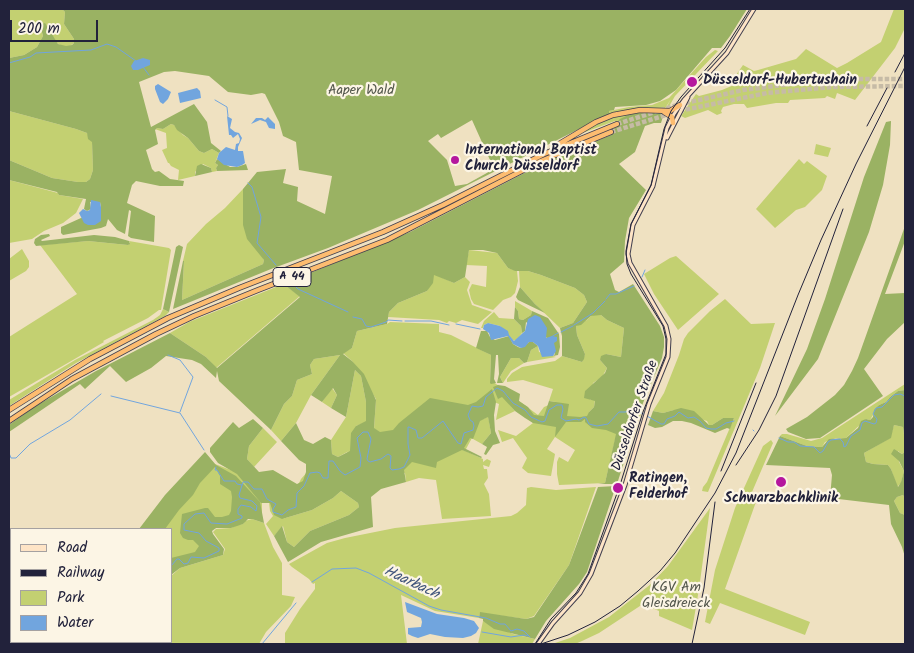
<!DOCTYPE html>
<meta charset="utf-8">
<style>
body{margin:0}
#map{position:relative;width:914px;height:653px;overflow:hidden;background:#efe1c1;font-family:Kalam,sans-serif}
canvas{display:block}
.frame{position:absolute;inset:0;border:10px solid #22223b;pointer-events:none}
.legend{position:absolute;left:10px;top:528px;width:162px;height:115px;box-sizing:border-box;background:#fcf5e5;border:1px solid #a5a1a1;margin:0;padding:6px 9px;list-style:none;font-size:15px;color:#22223b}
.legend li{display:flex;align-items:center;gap:10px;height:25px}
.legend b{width:25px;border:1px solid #a5a1a1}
.scale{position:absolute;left:10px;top:20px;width:88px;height:22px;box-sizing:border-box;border:2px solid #22223b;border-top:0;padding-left:6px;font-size:15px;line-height:18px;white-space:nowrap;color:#22223b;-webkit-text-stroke:4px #fcf5e5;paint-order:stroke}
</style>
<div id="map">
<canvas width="914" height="653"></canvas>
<div class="frame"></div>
<ul class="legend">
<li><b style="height:6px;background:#fee4c6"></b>Road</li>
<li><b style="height:6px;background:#22223b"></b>Railway</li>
<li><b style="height:14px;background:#c3d071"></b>Park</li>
<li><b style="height:14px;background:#71a5de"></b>Water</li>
</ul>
<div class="scale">200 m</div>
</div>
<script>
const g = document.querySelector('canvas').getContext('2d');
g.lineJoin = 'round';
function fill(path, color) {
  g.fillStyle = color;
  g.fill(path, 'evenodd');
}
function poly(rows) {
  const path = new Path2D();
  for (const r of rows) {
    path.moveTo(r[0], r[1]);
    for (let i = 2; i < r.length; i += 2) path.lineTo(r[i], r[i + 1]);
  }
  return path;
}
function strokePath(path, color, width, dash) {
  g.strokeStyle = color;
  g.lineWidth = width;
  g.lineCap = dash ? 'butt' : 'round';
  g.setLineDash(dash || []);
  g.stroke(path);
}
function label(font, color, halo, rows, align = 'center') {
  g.font = font + ' Kalam,sans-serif';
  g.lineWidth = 4.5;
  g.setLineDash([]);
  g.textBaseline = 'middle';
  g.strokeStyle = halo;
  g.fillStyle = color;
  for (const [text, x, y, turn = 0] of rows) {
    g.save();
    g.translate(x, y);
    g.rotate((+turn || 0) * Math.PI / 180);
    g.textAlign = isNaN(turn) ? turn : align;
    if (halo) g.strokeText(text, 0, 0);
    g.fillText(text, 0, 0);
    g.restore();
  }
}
fill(poly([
 [9,9,62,9,65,12,64,24,74,39,74,43,70,46,62,46,57,43,40,27,43,36,37,47,24,55,9,58],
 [894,9,905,9,905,28,895,48,855,100,837,93,835,99,827,96,825,98,790,100,788,103,776,103,747,108,744,104,734,104,723,107,721,111,722,113,717,115,708,110,685,118,681,116,696,94,699,96,722,90,734,85,736,75,743,65,754,71,758,70,796,59,806,49,837,68,847,63,881,42],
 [715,50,718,51,675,96,667,110,665,110,671,99,664,110,632,110,583,128,581,127,609,114,609,111,629,107,652,105,669,98,706,57],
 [9,111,76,129,87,133,92,141,93,170,90,179,86,182,78,182,52,178,9,160],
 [646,111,628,115,616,123,615,121,577,135,608,118],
 [171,124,174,125,183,135,188,138,199,151,204,153,212,149,219,153,215,163,218,165,216,168,217,171,212,172,211,168,203,164,195,172,195,176,178,180,179,170,171,166,169,163,168,163,162,150,167,148,166,133,155,129,157,128,163,129],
 [816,144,831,148,828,157,814,154],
 [799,159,804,164,807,161,827,176,822,190,805,207,796,210,775,228,756,209],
 [9,180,58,193,59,195,83,199,76,213,63,223,44,231,32,239,9,243],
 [243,189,264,260,263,264,182,300,184,262,183,261,187,244,206,224,225,208],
 [88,241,128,245,130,243,129,241,169,248,171,250,161,310,159,310,148,318,103,341,104,342,9,397,9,337,77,294,40,245],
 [22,249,29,261,29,267,26,271,9,281,9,259],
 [469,250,497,253,508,268,517,271,518,281,515,293,511,297,503,300,493,310,474,304,471,299,469,290,472,284,486,287,487,266,466,265],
 [676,256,719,294,678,330,654,294,644,274,670,258],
 [519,271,528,271,541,275,575,288,584,295,587,302,573,323,560,328,535,304,520,287],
 [434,274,454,283,465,277,470,282,467,290,472,305,492,312,478,324,462,320,456,323,449,321,447,323,439,320,388,317,389,312,398,303,427,291],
 [286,283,286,286,300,296,216,368,206,357,170,333,189,322],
 [725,299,751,324,775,323,760,368,708,492,702,491,703,487,707,482,734,418,723,418,712,425,709,425,707,421,674,410,663,413,653,411,664,393,679,355,684,339,688,333,710,311],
 [515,301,532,311,531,315,523,320,519,319,518,311,515,307],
 [163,309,169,312,165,316,76,363,9,406,9,400,75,360,153,320,160,315],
 [494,312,499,318,514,319,521,326,522,333,516,341,513,340,500,326,488,323,484,325,483,328,481,328,484,321],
 [596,314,601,315,607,320,624,328,621,357,606,354,600,360,607,368,602,377,593,383,590,400,595,400,594,407,589,412,589,418,635,403,643,406,640,417,615,440,605,483,559,485,557,474,557,462,559,457,568,462,575,450,555,437,547,449,555,454,551,476,528,473,522,468,527,458,513,438,502,442,498,430,516,436,533,423,508,403,515,411,496,420,499,404,494,402,484,419,488,416,491,433,482,444,473,439,473,436,466,449,463,450,483,459,483,462,487,459,491,461,489,467,483,465,484,469,487,469,488,478,484,484,489,494,491,516,442,519,436,480,419,478,406,482,405,473,384,470,282,519,312,510,333,498,341,491,358,503,359,507,349,515,310,531,294,547,287,542,283,526,274,536,266,524,273,516,270,511,269,502,262,501,262,514,256,513,237,525,243,524,245,521,252,519,264,523,273,547,282,563,282,595,295,597,291,606,266,632,259,644,44,644,45,642,171,642,171,576,180,568,223,555,225,549,213,532,216,529,231,528,235,526,219,527,208,531,191,562,171,572,171,529,161,529,215,464,260,481,295,491,301,479,309,470,339,459,349,451,338,457,332,454,331,440,346,417,355,370,361,376,366,402,366,422,356,426,379,432,374,429,376,399,352,361,343,353,352,348,357,331,387,324,390,322,439,324,439,332,451,335,491,355,490,382,492,381,538,415,544,407,556,402,549,401,553,389,523,380,507,382,507,379,512,373,522,367,555,361,562,356,582,362,585,354,577,335,576,326,587,320,591,316],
 [538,346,539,352,556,357,527,362,531,350],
 [340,355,311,395,296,423,281,441,271,430,284,404,292,396,297,380,312,374,310,365,314,359],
 [511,358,519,358,524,363,511,371,503,383,500,377],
 [905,384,905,390,898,391,890,397,886,402,879,405,870,420,866,419,846,438,836,438,825,442,822,447,807,446,780,436,782,434,787,434,811,441,822,438],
 [332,388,337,395,331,408,322,402],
 [894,425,903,427,905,442,905,452,902,454,898,451,899,462,904,471,901,483,897,487,891,469,888,465,873,464,866,462,864,453,890,438],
 [263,428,277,442,254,467,247,459,249,446],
 [771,440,773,443,749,499,757,499,725,589,810,622,805,635,720,603,710,624,705,622,715,570,735,508,763,446],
 [531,487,556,490,596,487,569,565,534,616,526,619,480,613,479,618,435,611,401,595,407,644,285,644,285,633,300,609,315,589,315,583,313,584,309,579,292,567,289,564,327,543,345,538,395,528,511,516,517,513,526,505,527,488],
 [903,495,905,498,905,515,900,513,894,501,897,497],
 [710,508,699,589,692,630,659,616,659,611,643,604,599,633,582,641,575,644,552,644,570,638,609,617,651,584,668,566],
 [483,621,513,634,535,639,532,644,478,644]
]), '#c3d071');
fill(poly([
 [62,9,747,9,730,36,721,48,712,48,676,90,660,101,646,105,615,107,614,110,609,111,609,114,418,210,328,248,271,269,173,309,183,261,184,261,182,300,263,264,264,260,247,239,243,225,243,189,257,172,286,169,283,183,298,187,297,201,325,214,332,176,299,170,296,142,283,136,279,122,265,94,262,93,251,95,228,92,209,76,175,71,164,72,139,82,151,127,194,104,207,122,211,143,221,151,219,153,212,149,204,153,199,151,188,138,177,130,174,125,171,124,163,129,157,128,155,130,158,144,146,150,152,169,155,172,159,171,170,179,184,181,183,186,160,186,136,181,132,185,127,203,155,216,154,242,131,238,128,236,131,211,129,210,125,234,117,230,108,219,106,226,101,228,63,235,61,233,61,227,81,218,101,221,101,207,100,202,90,202,91,209,87,211,84,209,86,199,59,195,57,192,9,180,9,160,52,178,78,182,86,182,90,179,93,170,92,142,88,139,87,133,76,129,9,111,9,58,24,55,37,47,43,36,40,25,45,23,58,44,66,46,72,45,74,43,74,39,64,24,65,12],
 [472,120,494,169,467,184,455,186,447,160,428,141,438,134,441,138],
 [646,111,664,113,661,123,654,123,645,126,635,152,619,164,646,190,629,218,625,241,624,262,610,274,615,290,619,292,633,284,660,326,664,337,664,347,662,358,643,403,617,484,598,484,605,483,616,434,606,430,592,428,585,422,585,419,581,422,566,422,555,437,556,427,533,423,525,418,515,411,502,397,498,399,493,387,498,385,505,386,520,394,519,401,528,407,534,415,544,416,549,401,569,404,567,416,580,417,587,416,589,412,594,407,595,401,584,398,585,391,605,373,607,368,600,360,601,356,606,354,621,357,624,328,607,320,601,315,591,316,581,325,576,326,577,335,585,354,584,359,582,362,562,356,562,336,560,328,573,323,587,302,584,295,575,288,541,275,528,271,515,271,508,268,497,253,483,250,469,250,465,277,454,283,434,275,433,283,427,291,398,303,389,312,387,324,357,331,352,348,343,354,352,361,364,374,376,400,374,428,380,432,393,430,399,423,430,398,468,405,476,402,492,389,496,402,494,415,495,431,500,443,493,445,486,455,484,454,487,447,482,444,491,433,488,417,480,421,473,439,470,438,464,448,482,457,481,458,462,450,437,462,436,468,412,462,404,470,406,482,381,489,371,497,373,527,321,542,288,562,274,536,282,526,287,542,294,547,310,531,349,515,359,507,358,503,341,491,333,498,312,510,282,519,274,515,270,503,261,503,237,474,218,463,210,452,210,448,233,422,239,428,253,419,263,428,249,446,247,459,259,472,273,470,297,484,303,481,306,472,306,464,299,460,281,441,296,423,304,440,313,444,325,437,331,440,332,454,338,457,350,451,351,433,356,426,366,421,366,402,361,376,355,370,346,417,331,408,337,395,333,388,322,402,311,395,340,355,314,359,310,365,312,374,297,380,292,396,284,404,271,430,219,381,217,371,216,378,201,364,192,360,166,356,151,368,126,382,110,366,85,389,80,384,9,432,9,425,34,407,96,371,170,333,206,357,217,368,300,297,286,286,286,283,410,232,546,162,611,135,609,130,617,127,616,123,620,119,628,115],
 [891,121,890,145,883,185,869,232,818,359,775,416,807,349,825,299,864,177,886,122],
 [217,159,230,167,237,167,246,164,248,170,217,171,216,168,218,165,215,163],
 [201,164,211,168,212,172,195,176,197,166],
 [905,226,905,241,885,294,905,293,905,322,887,339,864,369,883,396,820,438,806,439,788,432,786,429,807,417,835,395,844,385,852,371,858,358],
 [49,234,50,236,41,240,42,241,94,235,115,237,129,241,130,244,128,245,88,241,36,246,34,243,35,239,41,235],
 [179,245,183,247,169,312,163,309,176,247],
 [520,287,535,304,545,313,518,300,516,297],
 [515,307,518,311,519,319,523,320,531,315,532,311,548,318,559,334,560,347,558,355,553,356,555,354,547,338,526,322,525,331,522,333,521,326,514,319],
 [481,331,487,331,490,337,495,340,509,336,513,344,518,347,521,348,529,342,533,342,538,346,531,350,527,362,524,363,519,358,511,358,500,377,503,383,497,383,499,374,498,355,496,355,494,379,496,383,491,384,490,383,491,355,476,348],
 [905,390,905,498,903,495,897,497,894,501,900,513,905,515,905,557,902,547,891,524,889,505,830,498,832,475,830,468,766,465,780,436,807,446,822,447,829,439,846,438,858,428,861,421,866,419,870,420,873,417,874,410,879,405,886,402,890,397,898,391],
 [894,425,903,427,905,442,905,452,902,454,894,449,891,454,899,461,904,471,901,482,898,487,891,469,888,465,873,464,866,462,864,453,891,438],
 [681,408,694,411,709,425,712,425,723,418,734,418,730,429,727,428,715,433,691,423,682,421,673,421,662,427,655,428,648,425,653,411,663,413],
 [205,452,216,465,236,476,260,502,264,523,252,519,248,519,243,524,231,528,216,528,212,531,213,534,224,549,223,555,180,568,171,575,171,558,195,552,199,546,193,540,188,540,183,538,180,533,182,514,205,508,208,508,215,517,222,517,229,515,231,511,232,497,231,491,220,484,220,476,215,467,200,483,193,495,179,510,165,529,139,529,165,495],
 [616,486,587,572,579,584,546,621,535,639,494,629,483,621,483,619,479,618,480,612,526,619,534,617,569,565,598,487]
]), '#9ab263');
fill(poly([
 [143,58,150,60,150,65,138,70,133,70,131,66,134,61],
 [158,84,171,92,168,99,163,104,160,102,155,89,155,86],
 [197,88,200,91,201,98,180,103,178,93],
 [227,116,232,119,230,128,235,132,239,133,242,138,238,147,238,151,243,151,245,163,242,165,237,167,224,165,217,159,219,153,226,147,235,150,236,144,239,143,240,139,238,134,233,138,231,135,229,135],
 [268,117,275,124,275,129,269,128,266,122,260,120,251,124,256,118,262,118,265,120],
 [91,200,100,202,101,207,101,221,95,225,88,225,84,223,79,213,83,209,87,211,90,210],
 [535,315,540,317,547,328,546,338,552,336,557,337,557,341,554,343,556,351,553,356,542,357,538,346,533,342,529,342,525,347,521,348,513,344,508,336,491,340,489,333,483,329,484,325,488,323,500,326,508,331,509,335,514,341,525,331,528,319],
 [405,602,437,614,464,618,474,621,479,628,476,633,471,636,463,638,445,637,430,634,418,638,412,636,408,634,408,628,421,627,422,622,421,618,407,612]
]), '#71a5de');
strokePath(poly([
 [9,63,30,57,36,53,91,50,107,44,116,47,136,61],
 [143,67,149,75],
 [215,100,227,107,228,116],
 [248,183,252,187,261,217,257,243,276,265],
 [642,277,645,270],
 [294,285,298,289,348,312],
 [606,299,610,294,616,294,634,286],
 [353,317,362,319,366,326,371,327,386,322,388,320,402,321],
 [405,321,431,321,449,325],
 [456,324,480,329],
 [574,325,593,313,605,301],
 [561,332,573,326],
 [551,337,558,333],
 [168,355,180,360,193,377,180,412],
 [111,396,180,413,204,450],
 [753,430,754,431],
 [779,438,788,442,794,442,800,446,814,447,820,453,823,451,828,442,831,440,840,439,843,442,844,447,846,446,851,436,860,430,862,423,865,421,874,424,876,423,877,419,873,414,876,408,882,407,894,395,900,394,905,396],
 [9,453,11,458,16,458,30,444,70,420,101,394],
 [216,467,215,470,217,470,224,481,235,481,237,484,242,485],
 [171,566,177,559,179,559,184,564,188,563,191,557,204,558,219,551,219,548,206,541,199,533,184,530,184,524,195,514,204,513,211,523,227,524,242,518,242,516,238,514,238,509,241,505,251,507,256,511,257,506,252,501,240,498,239,495,243,482,248,482,254,489,262,489,267,499,276,504,273,509,273,512,282,515,288,510,296,507,297,493,304,486,310,473,317,472,320,473,323,478,328,478,329,461,333,461,340,471,345,475,360,467,361,458,357,438,363,432,368,432,371,439,367,459,368,461,370,462,381,459,388,454,391,456,390,468,392,470,399,469,404,467,410,455,408,444,408,427,409,427,416,430,418,438,422,438,443,421,458,443,461,444,464,433,473,430,474,426,473,422,470,420,468,415,472,406,478,407,483,406,486,397,497,388,503,391,513,403,525,410,531,417,542,422,545,421,549,410,557,405,562,405,563,409,561,418,566,421,576,419,579,420,584,417,586,418,589,424,597,426,608,424,619,412,626,412,629,409,633,408,661,424,664,424,667,419,675,416,679,412,688,418,694,417,700,421,706,428,711,429,716,429,726,423,734,421],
 [312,582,332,569,356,568,369,573,429,606,441,610,486,618,500,624,505,624,511,631,517,629,524,631,530,637],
 [9,607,11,607],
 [482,632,511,637,524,635,528,636],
 [262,644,296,603]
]), '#71a5de', 1);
strokePath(poly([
 [617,124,677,105,743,90,831,79,905,79],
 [611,132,679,111,767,93,832,87,905,86]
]), '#c6bba6', 4.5, [4.5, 2]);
const secondary = poly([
 [667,138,688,97],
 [538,644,553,623,580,593,591,574,625,485,649,404,668,357,669,339,666,326,630,263,628,254,633,225,653,186,667,128,674,114,684,100,727,53,754,9]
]);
const highway = poly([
 [664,112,672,117,673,123],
 [559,144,596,122,613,115,640,110,670,111,680,105],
 [9,410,90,359,168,318,239,288,383,232,443,205,544,154,617,124],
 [9,421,72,379,156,334,194,316,258,290,387,240,541,161,611,132]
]);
strokePath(secondary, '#413f4f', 5);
strokePath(highway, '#413f4f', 6);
strokePath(secondary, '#fee4c6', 3);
strokePath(highway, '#fdbc70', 4.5);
strokePath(poly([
 [535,644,551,619,576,593,588,574,620,485,643,412,666,354,666,339,663,326,631,274,627,264,626,251,631,224,651,185,664,129,671,111,681,97,725,48,750,9]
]), '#22223b', 1);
strokePath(poly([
 [895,72,905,53],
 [867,126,887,88],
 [736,465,759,430,776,396,843,209],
 [721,471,756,383],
 [541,644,568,635,595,622,620,606,638,591,660,571,675,553,715,493,736,453,798,295,821,240,856,164,905,67],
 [692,644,704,588,715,502]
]), '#22223b', 1);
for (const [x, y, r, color] of [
 [692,82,6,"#b5179e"],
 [455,160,5,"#b5179e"],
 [781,482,6,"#b5179e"],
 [618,488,6,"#b5179e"]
]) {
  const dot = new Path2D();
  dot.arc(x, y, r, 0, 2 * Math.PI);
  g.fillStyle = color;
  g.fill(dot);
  strokePath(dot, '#fcf5e5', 2);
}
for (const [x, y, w] of [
 [292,277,38]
]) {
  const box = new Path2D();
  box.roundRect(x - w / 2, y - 9.5, w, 19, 4);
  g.fillStyle = '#fcf5e5';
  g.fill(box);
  strokePath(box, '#22223b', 1);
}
label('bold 12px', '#22223b', null, [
 ["A 44",292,277]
]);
label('bold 14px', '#22223b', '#fcf5e5', [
 ["Düsseldorf-Hubertushain",703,82],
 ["International Baptist",465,152],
 ["Church Düsseldorf",465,168],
 ["Ratingen,",629,480],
 ["Felderhof",629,496],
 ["Schwarzbachklinik",781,500,"center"]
], 'left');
label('14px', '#52564b', '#fcf5e5', [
 ["Aaper Wald",361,92],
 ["KGV Am",676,589],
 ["Gleisdreieck",676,605]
]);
label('14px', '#22223b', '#fcf5e5', [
 ["Düsseldorfer Straße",636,416,-71]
]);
label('italic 15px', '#42567c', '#fcf5e5', [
 ["Haarbach",411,584,25]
]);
</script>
